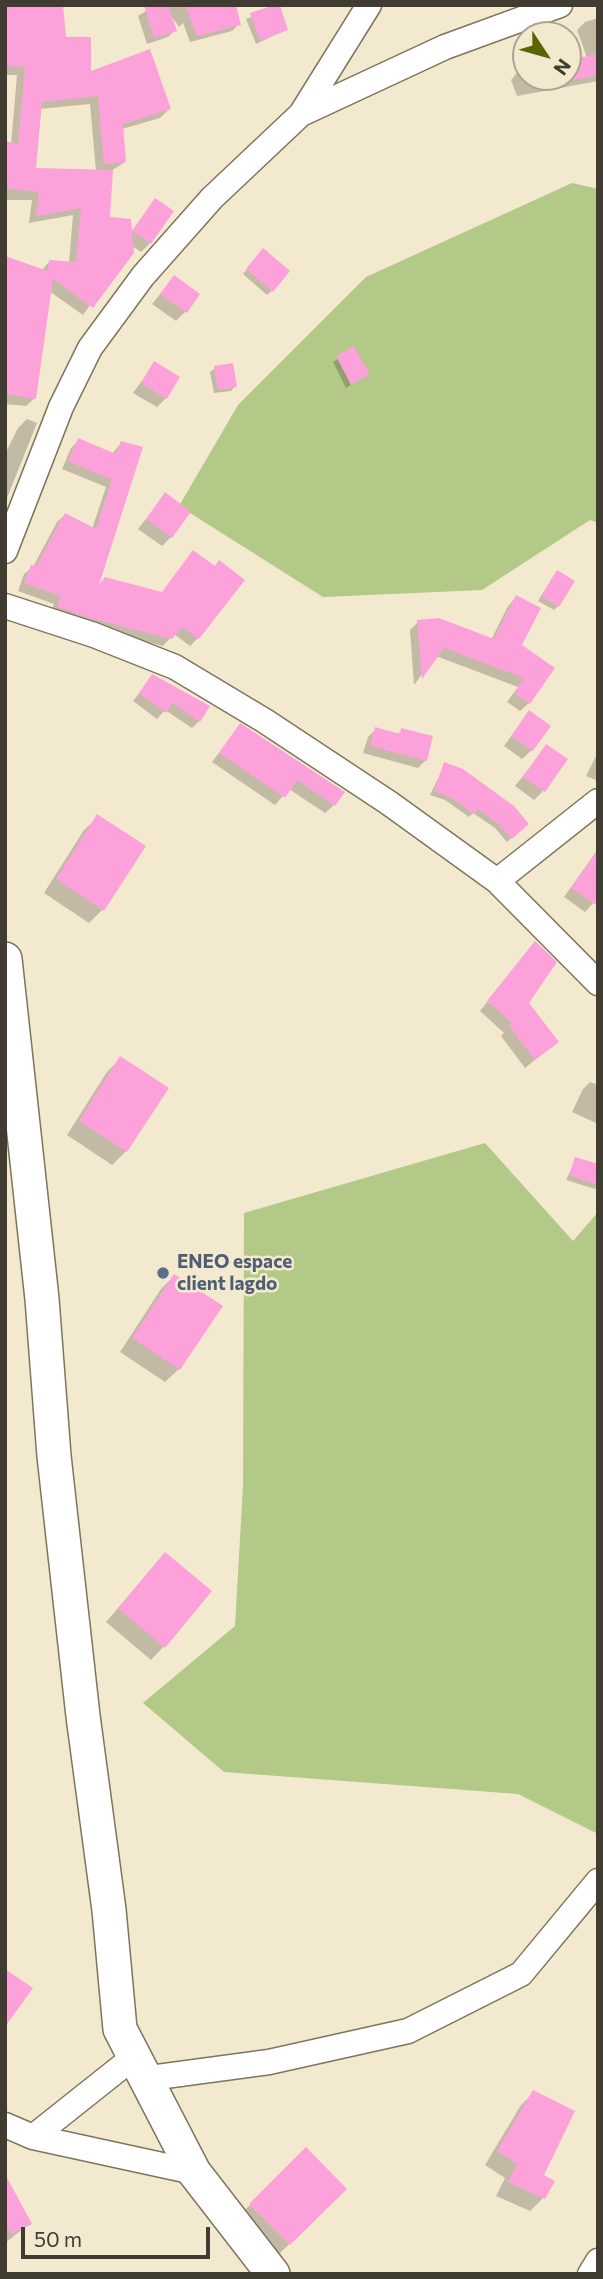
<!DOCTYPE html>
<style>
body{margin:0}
#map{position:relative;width:603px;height:2279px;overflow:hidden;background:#f3e9cf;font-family:Commissioner,sans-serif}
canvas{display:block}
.frame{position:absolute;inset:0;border:7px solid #403c32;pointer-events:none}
.north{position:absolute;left:512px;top:21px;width:70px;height:70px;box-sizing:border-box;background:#f3e9cf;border:2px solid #aba490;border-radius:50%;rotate:126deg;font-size:19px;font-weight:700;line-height:28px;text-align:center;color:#403c32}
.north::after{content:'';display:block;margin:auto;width:24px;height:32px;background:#5c6506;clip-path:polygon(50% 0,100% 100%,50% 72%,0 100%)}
.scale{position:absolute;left:21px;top:2227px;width:189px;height:32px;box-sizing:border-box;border:4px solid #403c32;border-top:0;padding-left:9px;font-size:21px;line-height:24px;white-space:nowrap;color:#403c32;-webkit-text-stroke:5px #f3e9cf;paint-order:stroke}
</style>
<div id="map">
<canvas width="603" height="2279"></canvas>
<div class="frame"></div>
<div class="north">N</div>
<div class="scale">50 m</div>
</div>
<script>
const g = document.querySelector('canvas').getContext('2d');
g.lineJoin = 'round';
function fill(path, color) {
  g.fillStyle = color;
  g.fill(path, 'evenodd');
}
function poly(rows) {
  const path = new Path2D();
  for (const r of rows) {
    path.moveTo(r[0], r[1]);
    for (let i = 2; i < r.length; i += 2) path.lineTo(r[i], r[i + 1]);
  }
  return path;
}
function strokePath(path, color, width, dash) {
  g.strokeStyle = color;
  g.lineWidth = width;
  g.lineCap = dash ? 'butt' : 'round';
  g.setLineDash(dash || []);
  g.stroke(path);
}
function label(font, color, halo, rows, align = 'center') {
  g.font = font + ' Commissioner,sans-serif';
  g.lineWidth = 5;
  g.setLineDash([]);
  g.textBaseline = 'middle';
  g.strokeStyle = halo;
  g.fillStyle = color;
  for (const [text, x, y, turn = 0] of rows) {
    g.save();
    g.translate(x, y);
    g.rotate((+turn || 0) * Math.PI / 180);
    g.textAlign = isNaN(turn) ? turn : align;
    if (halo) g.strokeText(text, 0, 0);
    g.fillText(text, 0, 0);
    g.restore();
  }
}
fill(poly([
 [572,183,598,189,598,523,590,520,482,590,323,597,179,506,238,405,366,277],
 [485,1143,573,1241,598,1212,598,1834,518,1794,224,1772,143,1703,235,1626,243,1486,244,1213]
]), '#b3c988');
fill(poly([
 [5,5,65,38,89,74,169,109,160,118,122,129,125,162,111,171,108,219,131,232,156,200,150,243,141,252,132,246,83,315,49,291,35,398,26,406,5,404,5,258,41,271,50,261,69,263,73,215,29,223,32,200,5,200,5,143,11,145,17,75,5,75],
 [90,104,96,171,34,169,39,109],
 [155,5,167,8,170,5,203,5,239,24,232,31,190,42,183,23,179,27,172,17,175,30,168,37,147,44,138,16],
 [278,6,286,30,256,44,246,19],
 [598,18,598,81,517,96,511,80,518,72,526,70,526,77,568,77,568,62,587,58,577,30,585,22],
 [259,255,272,291,267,295,243,274],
 [174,277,185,312,176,321,152,304],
 [355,348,368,373,346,388,333,362],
 [155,363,166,398,157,407,133,393],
 [215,368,235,386,231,391,214,393,210,372],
 [27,419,37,423,5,503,5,454,18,428],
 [79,440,112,454,121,443,97,588,161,594,193,552,198,638,190,646,174,634,163,646,82,625,50,615,54,604,18,591,24,574,33,567,57,522,65,515,92,529,106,487,62,469,71,448],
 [165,495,171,537,162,546,138,529],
 [553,577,558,606,554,610,538,601],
 [516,597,529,703,520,711,507,702,518,687,436,656,414,685,410,630,418,622,491,640,508,606],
 [153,676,199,721,192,728,165,710,157,719,133,701],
 [529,712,532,750,522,759,504,746],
 [240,725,334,805,325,813,289,789,275,805,212,762],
 [376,729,397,735,402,730,426,760,418,768,363,753,368,737],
 [546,747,543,791,534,800,515,786],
 [598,752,598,781,586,776],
 [445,764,523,828,507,842,495,828,473,813,469,817,445,800,430,795],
 [98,817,103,909,89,923,44,893,84,830],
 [598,849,598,898,585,912,564,897],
 [527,952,527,1003,557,1042,525,1068,501,1036,504,1033,480,1011],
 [121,1058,167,1088,126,1151,112,1165,67,1135,107,1072],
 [590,1082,598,1085,598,1124,572,1112,583,1089],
 [576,1159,598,1166,598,1186,595,1189,566,1180],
 [174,1276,179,1369,165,1382,120,1352,161,1289],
 [165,1554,164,1646,151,1660,106,1622],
 [534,2092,543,2198,530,2211,496,2196,505,2178,485,2165,521,2105],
 [306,2149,345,2189,276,2257,237,2218],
 [5,2194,29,2224,5,2243]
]), '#0003');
fill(poly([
 [5,5,63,5,66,37,91,37,91,71,150,49,171,109,123,124,126,162,104,164,98,96,42,102,36,168,113,170,110,217,131,219,134,253,93,308,53,279,36,399,5,394,5,256,48,271,49,260,76,262,81,208,36,216,39,192,5,188,5,141,18,144,25,67,5,66],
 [144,5,168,5,177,31,154,38],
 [185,5,236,5,241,25,197,36],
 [274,5,280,5,288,30,260,41,250,13],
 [598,54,598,75,568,81,568,60],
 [155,198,174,211,151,244,132,231],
 [263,248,290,271,273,292,246,269],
 [174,275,200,294,187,313,160,294],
 [354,346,370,374,351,385,336,356],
 [154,361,180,377,167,399,141,383],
 [233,363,237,387,218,390,214,366],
 [78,438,116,454,121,441,143,447,99,585,105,577,162,592,193,550,215,566,219,560,245,580,199,639,182,627,172,639,90,618,57,607,60,596,24,583,31,565,36,566,65,513,96,529,112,480,68,461],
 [165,492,191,512,172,538,146,519],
 [557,570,575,581,559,607,541,596],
 [516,595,541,608,522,645,555,668,530,704,514,693,524,678,444,648,422,679,417,620,439,618,494,639],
 [152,674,210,706,200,722,172,703,166,713,139,693],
 [529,710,551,726,533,751,511,736],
 [240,723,345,792,335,806,297,780,285,798,219,753],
 [375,727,400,734,401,728,433,736,427,761,370,746],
 [546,744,568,759,545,792,523,777],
 [444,762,463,769,514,806,529,824,512,839,499,824,478,809,474,814,450,797,434,791],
 [97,814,146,846,104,911,56,879],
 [598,850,598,906,571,888],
 [535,941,557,962,529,1003,559,1042,535,1060,509,1026,512,1023,487,1001],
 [120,1056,169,1088,127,1152,79,1121],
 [575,1157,598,1164,598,1185,569,1175],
 [174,1274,223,1306,180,1370,132,1338],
 [165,1552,212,1591,165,1648,118,1608],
 [5,1969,33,1988,5,2027],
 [533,2090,575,2111,544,2175,555,2181,545,2199,508,2182,517,2164,497,2151],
 [306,2147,347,2189,290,2245,249,2204],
 [5,2174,32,2224,12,2234,5,2225]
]), '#fca1da');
const street = poly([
 [301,114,445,47,560,5],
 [5,551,61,407,90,348,143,276,212,198,301,114,369,5],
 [5,606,94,635,175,667,265,721,389,803,497,881,598,983],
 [497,881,598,801],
 [5,2125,33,2137,194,2172],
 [33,2137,135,2056,150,2078,269,2062,408,2031,521,1974,598,1881],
 [590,2274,598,2261]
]);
const secondary = poly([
 [5,959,42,1299,54,1456,83,1716,109,1910,120,2029,194,2172,273,2274]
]);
strokePath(street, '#7d755d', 27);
strokePath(secondary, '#7d755d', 36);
strokePath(street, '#fff', 24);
strokePath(secondary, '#fff', 33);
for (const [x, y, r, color] of [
 [163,1273,7,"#5c6f8a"]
]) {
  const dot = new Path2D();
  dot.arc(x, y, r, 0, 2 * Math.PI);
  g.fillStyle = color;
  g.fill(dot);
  strokePath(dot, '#f3e9cf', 2.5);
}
label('bold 19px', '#4e5e75', '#f3e9cf', [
 ["ENEO espace",177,1262],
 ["client lagdo",177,1284]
], 'left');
</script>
